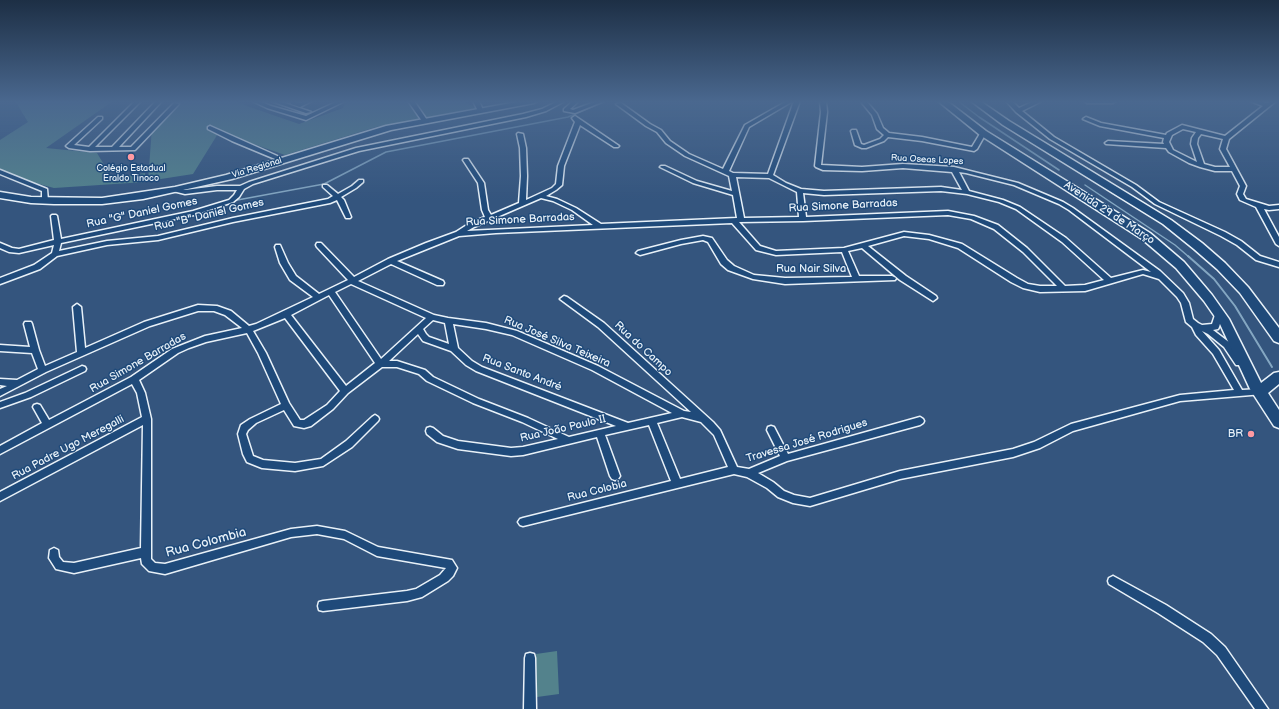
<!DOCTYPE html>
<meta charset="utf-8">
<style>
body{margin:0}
canvas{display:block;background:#34557e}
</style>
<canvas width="1279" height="709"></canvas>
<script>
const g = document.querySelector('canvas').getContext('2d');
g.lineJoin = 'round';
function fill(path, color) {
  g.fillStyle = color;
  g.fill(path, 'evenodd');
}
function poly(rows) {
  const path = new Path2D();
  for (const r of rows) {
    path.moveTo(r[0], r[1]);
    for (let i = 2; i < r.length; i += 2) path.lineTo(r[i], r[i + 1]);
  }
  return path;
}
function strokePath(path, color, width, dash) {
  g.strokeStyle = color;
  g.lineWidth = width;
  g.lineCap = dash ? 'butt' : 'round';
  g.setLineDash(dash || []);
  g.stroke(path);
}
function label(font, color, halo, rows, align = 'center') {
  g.font = font + ' "Balsamiq Sans",sans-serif';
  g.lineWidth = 3;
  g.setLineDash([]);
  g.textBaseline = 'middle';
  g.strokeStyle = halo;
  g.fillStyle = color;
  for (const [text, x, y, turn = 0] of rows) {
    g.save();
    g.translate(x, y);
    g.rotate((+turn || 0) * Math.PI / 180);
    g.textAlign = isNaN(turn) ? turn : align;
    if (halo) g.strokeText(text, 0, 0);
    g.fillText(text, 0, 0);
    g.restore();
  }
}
fill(poly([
 [15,101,113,101,46,148,97,153,112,178,145,173,145,182,54,188,5,175,0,172,0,140,28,122],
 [180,101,236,101,244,105,299,124,343,108,346,101,462,101,477,108,376,127,285,155,219,132,193,174,148,181,152,128],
 [557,651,559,694,537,697,536,654]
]), '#53828c');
strokePath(poly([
 [958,101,979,117,1059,170],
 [1085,185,1175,245,1189,257],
 [232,201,324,184,386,152,568,117,606,101]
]), '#84a7c2', 1.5);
strokePath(poly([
 [1188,256,1214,279,1235,306,1272,367]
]), '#84a7c2', 2);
const street = poly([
 [135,101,141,101,95,147,112,147,156,101,162,101,119,147,131,147,174,103,179,104,135,150,90,151,69,148,66,146,98,117,102,117,102,119,74,145,89,147,135,101],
 [252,101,259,101,271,106,306,116,338,101,345,101,306,120,267,108,252,101],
 [271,101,279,101,311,112,306,113,271,101],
 [293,101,300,103,305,101,312,101,300,107,291,104,291,102,293,101],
 [408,101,414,101,427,120,426,121,422,121,408,101],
 [473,101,479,101,483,110,482,111,478,111,473,101],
 [558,101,565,101,546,111,526,117,359,151,253,184,244,189,239,197,233,202,194,215,61,243,59,251,107,241,158,236,233,218,328,199,333,196,323,187,323,185,327,185,338,194,352,186,359,180,363,180,363,182,356,188,341,197,344,200,351,217,350,218,346,218,337,200,330,203,233,222,158,240,107,245,57,256,40,269,0,284,0,278,34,265,52,253,54,245,19,253,9,252,0,248,0,243,12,248,19,249,54,240,51,216,52,215,56,215,57,216,61,239,193,211,229,200,234,195,237,190,217,190,185,194,173,191,173,189,185,190,217,186,240,186,249,182,356,148,523,114,542,109,558,101],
 [573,101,579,101,570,109,573,110,597,101,604,101,575,113,564,111,564,109,573,101],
 [787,101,793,101,749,127,729,171,733,173,768,174,794,101,800,101,773,175,786,183,801,189,824,191,941,187,962,190,952,172,903,168,862,171,823,170,816,167,815,166,821,112,820,101,826,101,827,112,821,165,862,167,903,164,954,167,1018,183,1063,202,1073,208,1160,271,1183,293,1189,303,1193,319,1198,323,1202,325,1212,324,1216,312,1222,312,1223,314,1219,327,1218,329,1213,330,1230,343,1243,363,1242,365,1236,365,1224,347,1208,334,1202,331,1219,350,1242,390,1260,389,1263,390,1264,392,1263,394,1180,401,1073,431,1040,448,1013,457,900,479,810,506,793,503,778,497,767,488,747,477,734,474,523,526,520,525,518,522,520,519,523,518,671,481,649,425,605,435,620,476,618,479,615,480,612,479,610,476,597,437,523,455,511,456,458,449,437,442,427,434,426,431,427,428,430,427,433,428,443,436,458,441,511,448,523,447,558,439,522,422,473,403,427,381,419,374,397,367,382,367,348,393,333,409,311,426,304,428,294,426,284,410,256,423,248,430,246,434,253,456,263,460,295,463,321,459,346,441,372,417,375,415,378,417,379,419,378,421,352,447,323,466,295,471,262,468,247,462,243,454,238,434,241,425,250,419,281,404,258,353,247,333,206,342,189,348,178,353,139,380,145,393,151,419,151,559,155,563,165,564,291,529,317,526,345,531,378,547,452,560,457,568,453,576,448,581,422,597,407,601,323,611,319,610,318,606,319,602,323,601,407,591,416,589,440,575,446,568,377,556,344,539,317,534,291,537,165,574,149,571,142,564,141,558,74,573,56,569,49,558,50,550,54,548,58,550,59,557,63,562,74,563,141,548,143,425,0,501,0,492,142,417,137,393,132,384,0,454,0,446,42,423,33,407,34,405,37,404,40,405,49,420,131,377,172,349,205,336,242,328,225,315,214,311,198,311,150,326,46,372,0,396,0,389,7,386,0,385,0,379,17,380,38,369,32,353,0,351,0,345,30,347,24,324,25,322,31,322,32,324,39,350,45,366,77,352,73,307,77,304,81,307,85,348,144,322,198,305,217,306,231,311,249,326,256,324,313,297,290,280,280,263,275,247,276,245,280,245,288,263,296,276,319,294,348,280,317,247,316,245,317,243,321,243,354,277,388,259,426,243,456,232,470,223,485,217,482,210,478,183,463,160,464,159,468,159,484,183,488,210,491,215,519,203,521,176,520,148,517,134,518,133,523,134,526,148,527,176,526,200,552,188,556,184,558,166,575,122,572,118,575,116,619,146,618,147,614,147,580,125,564,166,562,185,556,190,546,196,557,199,576,208,601,224,737,218,733,195,693,183,660,167,661,166,665,166,697,181,732,191,729,176,685,156,666,143,657,132,646,126,616,104,621,103,650,124,661,130,670,141,689,154,723,169,745,125,787,101],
 [959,172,966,173,1014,185,1059,204,1069,210,1151,272,1143,270,1111,278,1066,238,1020,207,1003,200,969,191,959,172],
 [736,177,769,178,797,192,799,217,744,218,736,177],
 [941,191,967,194,999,202,1016,209,1062,242,1104,280,1085,285,1065,286,1027,248,998,225,974,216,948,211,806,217,803,193,824,195,941,191],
 [541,198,553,201,572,210,593,225,467,231,474,227,541,198],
 [948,215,971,219,994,229,1023,252,1057,286,1040,286,1028,284,1017,278,962,244,929,235,904,232,844,248,776,251,760,246,739,222,803,221,948,215],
 [732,223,756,250,776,255,842,252,852,277,785,278,754,275,734,266,727,260,712,238,703,236,681,240,638,251,636,253,640,255,681,244,703,240,708,242,721,264,728,270,753,279,785,284,895,280,896,278,892,276,859,276,848,251,862,248,900,280,933,301,937,298,936,296,906,276,868,246,904,236,929,239,958,248,1011,282,1023,288,1040,292,1085,291,1143,274,1159,279,1177,297,1181,303,1186,322,1192,327,1196,335,1213,354,1234,390,1180,395,1071,424,1034,442,1013,449,900,471,810,498,794,495,784,491,773,482,758,473,787,461,920,425,923,423,924,421,923,419,920,417,788,454,774,427,771,426,768,427,767,430,780,456,749,469,737,467,720,430,713,422,604,323,567,297,564,296,560,299,598,327,691,412,684,411,598,366,517,331,486,323,448,318,434,315,358,281,391,264,437,285,443,285,444,283,443,281,397,261,459,236,496,233,732,223],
 [351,284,426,318,381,359,335,292,351,284],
 [329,295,375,363,346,386,291,315,329,295],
 [285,318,340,391,327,405,304,420,300,420,289,403,266,353,253,331,285,318],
 [433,320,445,323,449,344,429,337,426,334,423,329,433,320],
 [453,324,486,329,512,335,592,370,672,413,628,423,482,367,472,361,458,348,453,324],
 [418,334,423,341,451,351,466,365,476,371,616,426,569,437,528,418,479,399,433,377,425,370,397,361,389,361,418,334],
 [682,417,701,422,714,435,728,467,680,479,657,423,682,417],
 [865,101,867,102,877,114,883,128,889,133,922,137,972,147,981,132,986,133,977,149,974,151,922,141,888,137,884,141,866,148,862,148,855,145,851,131,852,130,856,130,861,144,864,145,880,139,884,135,877,129,872,115,862,103,865,101],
 [1006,101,1012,101,1019,108,1034,101,1041,101,1040,102,1022,111,1054,137,1136,185,1159,202,1225,232,1241,241,1260,256,1279,262,1279,267,1256,260,1237,245,1221,236,1155,204,1132,187,1050,139,1016,112,1006,101],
 [1084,101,1116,101,1113,103,1087,103,1084,101],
 [1250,101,1258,101,1267,103,1270,101,1276,101,1229,139,1226,149,1246,186,1243,194,1246,199,1269,206,1279,205,1279,209,1269,210,1264,209,1279,237,1279,246,1276,244,1256,207,1240,200,1237,194,1240,186,1232,171,1215,171,1200,167,1189,163,1169,152,1166,148,1106,144,1105,143,1108,141,1164,144,1163,142,1164,138,1100,126,1083,119,1086,117,1101,123,1166,135,1167,133,1182,125,1225,136,1263,106,1250,101],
 [1183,129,1196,132,1192,138,1191,144,1197,162,1173,150,1169,142,1172,135,1183,129],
 [1201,134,1223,139,1220,149,1230,167,1215,167,1204,164,1197,144,1198,138,1201,134],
 [210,126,284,159,285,160,282,162,280,161,232,141,208,129,208,127,210,126],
 [0,170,47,189,48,201,45,203,42,201,42,191,0,174,0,170],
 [82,366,85,367,86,369,85,371,31,397,0,408,0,402,25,393,82,366],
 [1113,576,1166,605,1211,634,1225,647,1268,709,1255,709,1217,655,1203,642,1158,613,1109,584,1108,581,1109,578,1113,576],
 [530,653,534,654,535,658,536,709,524,709,525,658,526,654,530,653]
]);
const secondary = poly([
 [522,101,538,101,534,103,391,130,232,179,143,199,102,204,54,204,31,203,0,198,0,192,31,197,102,198,175,187,226,175,386,126,522,101]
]);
const primary = poly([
 [938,101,947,101,986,131,1150,233,1184,262,1212,295,1229,319,1261,383,1274,373,1279,372,1279,384,1268,393,1279,410,1279,428,1274,426,1250,389,1220,324,1204,301,1176,268,1142,239,980,135,938,101],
 [971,101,980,101,1009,121,1171,220,1202,243,1225,263,1248,287,1279,328,1279,343,1274,341,1240,293,1217,269,1194,249,1163,224,1003,125,971,101]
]);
strokePath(street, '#e8f1f8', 3);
strokePath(secondary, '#e8f1f8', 3);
strokePath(primary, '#e8f1f8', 3);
fill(street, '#1f4a7a');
fill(secondary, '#1f4a7a');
fill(primary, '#1f4a7a');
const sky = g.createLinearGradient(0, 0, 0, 200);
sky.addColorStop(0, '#1d2f45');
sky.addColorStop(0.51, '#4a688f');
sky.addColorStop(1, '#4a688f00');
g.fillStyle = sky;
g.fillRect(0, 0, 1279, 200);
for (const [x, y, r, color] of [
 [131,157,4,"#ff9aa2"],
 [1251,434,4,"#ff9aa2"]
]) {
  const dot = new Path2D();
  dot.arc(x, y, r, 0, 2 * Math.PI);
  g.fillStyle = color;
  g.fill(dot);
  strokePath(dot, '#1f4a7a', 1.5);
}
label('9px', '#e8f1f8', '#1f4a7a', [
 ["Rua Oseas Lopes",927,160,3],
 ["Via Regional",257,168,-17]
]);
label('9px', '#e8f1f8', '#1f4a7a', [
 ["Colégio Estadual",131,169],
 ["Eraldo Tinoco",131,179]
]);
label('11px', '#e8f1f8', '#1f4a7a', [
 ["Rua Simone Barradas",843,206,-3],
 ["Rua \"G\" Daniel Gomes",142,213,-12],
 ["Avenida 29 de Março",1109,213,33],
 ["Rua \"B\" Daniel Gomes",209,215,-13],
 ["Rua Simone Barradas",520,220,-3],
 ["Rua Nair Silva",811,269],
 ["Rua José Silva Teixeira",557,342,23],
 ["Rua do Campo",643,349,43],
 ["Rua Simone Barradas",138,363,-30],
 ["Rua Santo André",522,373,21],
 ["Rua João Paulo II",563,429,-13],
 ["Travessa José Rodrigues",807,441,-17],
 ["Rua Padre Ugo Meregalli",68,448,-28],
 ["Rua Colobia",597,491,-14]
]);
label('11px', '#e8f1f8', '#1f4a7a', [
 ["BR",1243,434]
], 'right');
label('13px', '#e8f1f8', '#1f4a7a', [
 ["Rua Colombia",206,543,-15]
]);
</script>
